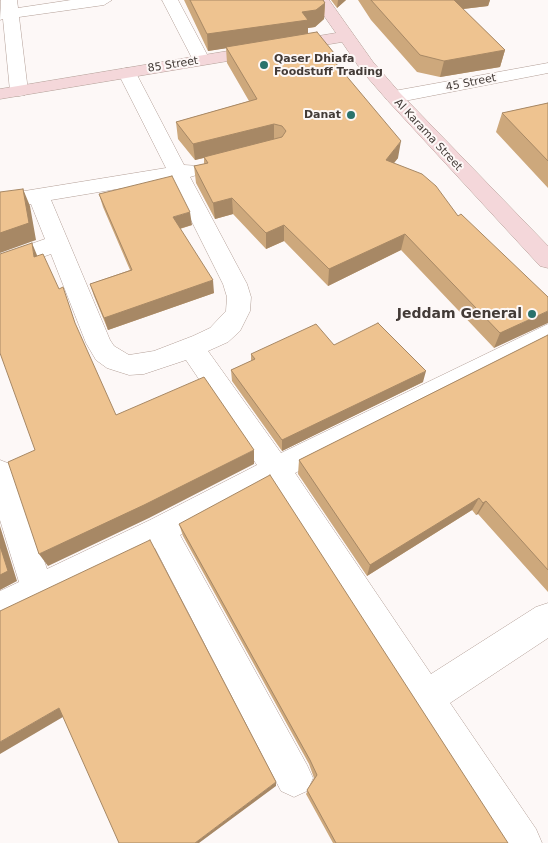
<!DOCTYPE html>
<style>
body{margin:0}
canvas{display:block;background:#fdf8f7}
</style>
<canvas width="548" height="843"></canvas>
<script>
const g = document.querySelector('canvas').getContext('2d');
g.lineJoin = 'round';
function poly(rows) {
  const path = new Path2D();
  for (const r of rows) {
    path.moveTo(r[0], r[1]);
    for (let i = 2; i < r.length; i += 2) path.lineTo(r[i], r[i + 1]);
  }
  return path;
}
function strokePath(path, color, width, dash) {
  g.strokeStyle = color;
  g.lineWidth = width;
  g.lineCap = dash ? 'butt' : 'round';
  g.setLineDash(dash || []);
  g.stroke(path);
}
function fill(path, color) {
  g.fillStyle = color;
  g.fill(path, 'evenodd');
}
function label(font, color, halo, rows, align = 'center') {
  g.font = font + ' "DejaVu Sans",sans-serif';
  g.lineWidth = 4;
  g.setLineDash([]);
  g.textBaseline = 'middle';
  g.strokeStyle = halo;
  g.fillStyle = color;
  for (const [text, x, y, turn = 0] of rows) {
    g.save();
    g.translate(x, y);
    g.rotate((+turn || 0) * Math.PI / 180);
    g.textAlign = isNaN(turn) ? turn : align;
    if (halo) g.strokeText(text, 0, 0);
    g.fillText(text, 0, 0);
    g.restore();
  }
}
const street = poly([
 [1,0,17,0,18,8,71,0,112,0,104,5,19,17,28,91,25,95,19,96,13,95,10,91,3,19,0,20,1,0],
 [162,0,178,0,210,60,207,64,195,64,162,0],
 [548,63,548,73,394,103,388,101,385,97,388,93,394,91,548,63],
 [127,68,133,69,136,73,184,165,200,166,203,170,200,174,190,177,247,284,251,297,250,311,240,331,228,342,208,351,281,453,548,324,548,344,295,473,431,674,536,607,548,603,548,638,450,703,536,829,542,843,499,843,271,486,180,535,307,765,313,778,307,791,294,797,281,791,155,548,0,624,0,591,19,582,0,520,0,460,10,464,14,473,47,569,150,520,257,465,186,360,144,374,129,375,107,368,96,360,86,343,51,254,0,272,0,255,45,239,31,204,0,209,0,195,166,168,118,73,121,69,127,68],
 [171,180,223,284,227,297,226,311,210,328,193,336,154,351,129,355,114,346,110,340,51,200,171,180]
]);
const secondary = poly([
 [313,0,329,0,373,62,400,93,548,246,548,268,540,266,388,101,361,70,342,42,0,99,0,89,336,33,313,0]
]);
strokePath(street, '#b39f97', 1);
strokePath(secondary, '#b39f97', 1);
fill(street, '#fff');
fill(secondary, '#f4d7da');
fill(poly([
 [184,0,323,0,325,3,324,19,315,27,308,28,308,34,334,53,333,61,398,158,394,163,458,216,548,297,494,348,401,250,328,286,284,241,266,249,233,214,215,219,196,183,194,166,204,164,204,158,195,160,178,139,176,122,249,101,227,63,226,48,208,51],
 [331,0,346,0,337,8],
 [358,0,490,0,488,6,463,9,505,50,500,67,440,77,417,72,371,20],
 [548,103,548,188,496,132,502,113],
 [99,194,192,225,180,229,214,293,108,330,94,296,90,284,130,270,103,207],
 [548,335,548,592,478,514,476,515,472,510,367,576,298,474,299,460],
 [334,345,423,382,282,451,232,381,231,370,251,361,251,354],
 [179,524,508,843,333,843,306,794,314,778,309,764,183,536]
]), '#cda87c');
fill(poly([
 [338,0,346,0,337,8],
 [448,0,490,0,488,6,446,11],
 [325,3,324,19,315,27,308,28,308,36,208,51,207,34,302,12],
 [505,50,500,67,440,77,444,61],
 [334,53,333,70,328,54],
 [274,124,274,140,195,160,193,144],
 [401,141,398,158,383,176,386,160],
 [23,189,30,206,36,240,0,253,0,233],
 [232,198,233,214,215,219,213,203],
 [190,212,192,225,175,230,173,217],
 [284,225,284,241,266,249,266,233],
 [405,234,401,250,328,286,329,269],
 [32,243,39,260,34,257],
 [213,280,214,293,108,330,104,318],
 [548,311,548,323,494,348,500,333],
 [426,371,423,382,282,451,282,440],
 [254,450,254,464,149,518,48,566,39,554],
 [479,498,472,510,367,576,370,565],
 [486,501,478,514,476,515,483,503],
 [0,526,17,581,0,590],
 [59,708,68,714,0,754,0,742],
 [276,782,276,786,199,843,195,843]
]), '#a78865');
const building = poly([
 [190,0,323,0,325,3,316,10,302,12,308,20,207,34,190,0],
 [371,0,454,0,505,50,444,61,420,55,371,0],
 [317,32,334,53,328,54,401,141,386,160,422,174,436,186,458,216,461,214,548,297,548,311,500,333,405,234,329,269,284,225,266,233,232,198,213,203,194,166,208,163,204,157,282,137,286,131,282,126,274,124,193,144,176,122,257,99,226,47,317,32],
 [548,103,548,161,502,113,548,103],
 [172,176,190,212,173,217,213,280,104,318,90,284,132,270,99,194,172,176],
 [23,189,29,223,0,233,0,192,23,189],
 [32,243,34,257,43,254,59,289,63,287,75,323,116,415,204,377,254,450,144,505,39,554,8,462,35,450,0,353,0,254,32,243],
 [378,323,426,371,282,440,231,370,255,359,251,354,316,324,334,345,378,323],
 [548,335,548,570,486,501,483,503,479,498,370,565,299,460,548,335],
 [270,475,508,843,336,843,307,790,317,775,310,760,179,524,270,475],
 [150,540,276,782,195,843,119,843,59,708,0,742,0,611,150,540],
 [0,546,8,571,0,575,0,546]
]);
fill(building, '#eec390');
strokePath(building, '#a78865', 1);
for (const [x, y, r, color] of [
 [264,65,5,"#29726c"],
 [351,115,5,"#29726c"],
 [532,314,5,"#29726c"]
]) {
  const dot = new Path2D();
  dot.arc(x, y, r, 0, 2 * Math.PI);
  g.fillStyle = color;
  g.fill(dot);
  strokePath(dot, '#fdf8f7', 2);
}
label('bold 11px', '#433b37', '#fdf8f7', [
 ["Qaser Dhiafa",274,59],
 ["Foodstuff Trading",274,72],
 ["Danat",341,115,"right"]
], 'left');
label('11px', '#433b37', '#fdf8f7', [
 ["85 Street",173,65,-9],
 ["45 Street",471,83,-11],
 ["Al Karama Street",428,135,47]
]);
label('bold 14px', '#433b37', '#fdf8f7', [
 ["Jeddam General",522,314]
], 'right');
</script>
